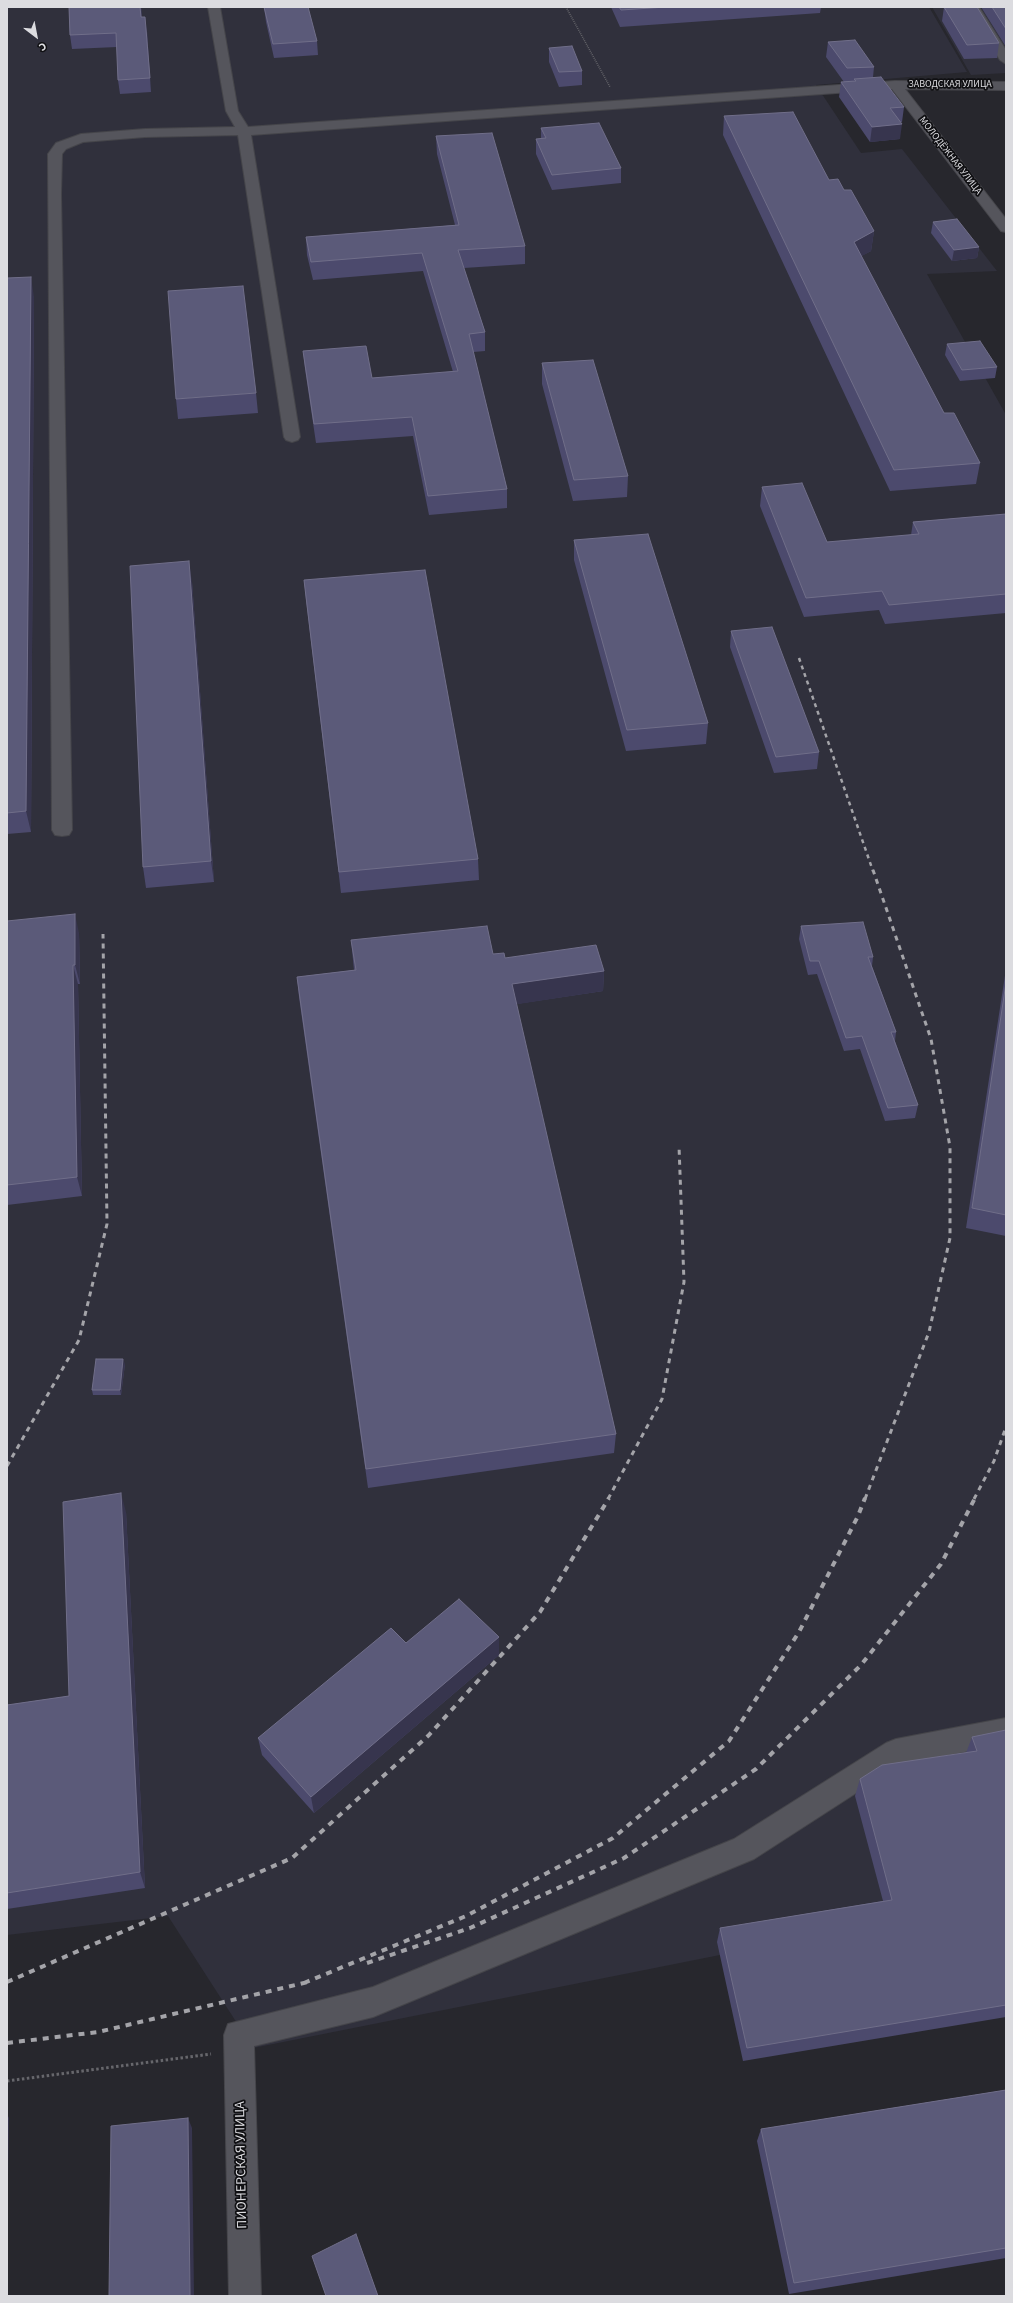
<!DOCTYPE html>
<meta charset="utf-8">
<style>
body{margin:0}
#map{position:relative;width:1013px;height:2303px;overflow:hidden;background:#27272d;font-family:"Source Sans 3",sans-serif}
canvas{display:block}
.frame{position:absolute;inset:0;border:8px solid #dcdce0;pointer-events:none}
.north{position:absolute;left:16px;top:16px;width:40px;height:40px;-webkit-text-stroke:3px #101013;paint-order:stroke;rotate:148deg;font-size:11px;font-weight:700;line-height:16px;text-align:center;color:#dcdce0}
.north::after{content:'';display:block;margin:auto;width:14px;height:18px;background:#dcdce0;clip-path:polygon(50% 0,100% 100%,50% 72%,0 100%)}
</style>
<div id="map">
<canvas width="1013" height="2303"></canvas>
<div class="frame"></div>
<div class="north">С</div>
</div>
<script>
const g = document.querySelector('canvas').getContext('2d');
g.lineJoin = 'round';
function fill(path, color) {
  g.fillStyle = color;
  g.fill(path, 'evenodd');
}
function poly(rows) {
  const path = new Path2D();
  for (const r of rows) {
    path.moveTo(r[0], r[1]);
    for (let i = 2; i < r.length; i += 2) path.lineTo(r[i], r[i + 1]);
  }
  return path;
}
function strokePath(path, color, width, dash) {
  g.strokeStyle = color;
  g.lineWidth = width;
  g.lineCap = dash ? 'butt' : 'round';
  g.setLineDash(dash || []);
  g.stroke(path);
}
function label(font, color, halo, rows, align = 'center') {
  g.font = font + ' "Source Sans 3",sans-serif';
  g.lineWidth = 3.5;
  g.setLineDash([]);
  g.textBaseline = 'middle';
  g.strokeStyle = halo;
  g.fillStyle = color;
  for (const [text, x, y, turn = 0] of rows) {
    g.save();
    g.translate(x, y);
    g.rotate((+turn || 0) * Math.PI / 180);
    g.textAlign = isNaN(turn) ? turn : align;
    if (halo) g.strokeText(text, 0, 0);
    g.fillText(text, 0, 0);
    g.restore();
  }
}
fill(poly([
 [7,7,929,7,967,72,816,85,861,153,902,149,997,271,927,274,1006,415,1006,1898,253,2048,168,1916,7,1935],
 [932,7,1006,7,1006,73,971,75]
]), '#30303c');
const minor = poly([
 [208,7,220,7,238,111,248,127,895,81,1006,82,1006,90,905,89,1006,219,1006,232,1001,231,892,89,251,135,300,437,298,440,292,442,286,440,284,437,238,135,145,137,83,142,66,149,62,154,61,194,72,830,69,835,62,836,55,835,52,830,48,154,56,143,81,134,145,129,235,127,226,111,208,7],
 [967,7,979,7,1006,50,1006,64,1000,60,967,7],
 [1006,1718,1006,1744,901,1764,754,1859,373,2017,254,2046,261,2296,229,2296,224,2035,228,2024,373,1987,734,1839,886,1743,896,1739,1006,1718]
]);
strokePath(minor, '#45454a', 2);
strokePath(poly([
 [566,7,610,87]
]), '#67676c', 1.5, [1, 1]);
strokePath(poly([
 [7,2081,211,2054]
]), '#67676c', 3, [2.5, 2.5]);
fill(minor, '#55555c');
strokePath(poly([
 [799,658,873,871]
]), '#a4a4a9', 2.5, [4, 4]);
strokePath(poly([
 [7,1466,79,1340,107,1224,103,934],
 [608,1499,662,1399,684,1282,679,1146],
 [865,1499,929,1332,950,1238,950,1147,931,1039,873,870],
 [974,1499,994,1461,1006,1427]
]), '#a4a4a9', 3, [5, 5]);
strokePath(poly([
 [367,1963,470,1928,624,1858,756,1769,861,1665,941,1564,975,1498],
 [7,1982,292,1858,429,1735,540,1612,609,1498],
 [304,1983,466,1916,613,1838,729,1741,799,1632,858,1516,865,1498],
 [7,2043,98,2032,308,1982]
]), '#a4a4a9', 4, [6, 6]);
fill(poly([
 [69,7,141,7,142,17,147,31,151,92,120,94,118,80,117,47,72,49,70,35],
 [264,7,317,41,318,55,274,58,266,22],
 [611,7,821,7,820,13,620,27],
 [944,7,999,43,997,58,964,59,942,21],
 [981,7,1006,7,1006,47],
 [828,42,874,67,873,77,904,107,902,122,900,122,900,139,870,142,839,97,841,82,844,82,826,57],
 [549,48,582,71,582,85,559,87,549,62],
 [724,116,829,180,844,190,874,231,871,251,861,256,944,413,980,463,976,484,890,491,723,135],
 [541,128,621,168,621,183,552,190,536,154,536,139,541,139],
 [436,136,525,246,525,264,464,268,485,332,485,351,473,352,507,489,507,508,429,515,413,436,316,443,305,369,303,351,372,378,453,372,423,271,313,280,307,255,306,237,455,225,437,154],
 [933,222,979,247,977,258,952,261,931,233],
 [7,278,34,297,31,832,7,834],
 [947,344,997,367,995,378,960,381,945,355],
 [542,363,628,476,627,497,573,501,542,384],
 [256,393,258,413,178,419,176,399],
 [762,487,827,542,911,535,913,522,1006,514,1006,613,885,624,879,610,804,617,760,506],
 [574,540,708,723,706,744,626,751,574,560],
 [304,580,478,859,479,880,341,893,306,600],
 [192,582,214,882,146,888,143,867],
 [731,631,819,752,817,769,774,773,730,647],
 [7,921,79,933,80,984,78,984,82,1196,7,1205],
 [801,926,873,957,872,966,896,1032,895,1041,918,1105,915,1118,885,1121,860,1049,844,1051,817,974,808,975,799,939],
 [351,940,493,954,505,958,604,971,603,991,516,1004,616,1434,614,1453,368,1488,299,997,297,977,354,970],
 [1006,969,1006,1236,966,1228],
 [125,1364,121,1395,93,1395,92,1390],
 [126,1512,145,1888,7,1909,7,1705,69,1696],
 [406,1643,499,1655,314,1813,262,1755,258,1738],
 [1006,1730,1006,2017,743,2061,717,1942,720,1928,883,1901,855,1796,860,1779,966,1753,972,1737],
 [1006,2090,1006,2258,789,2294,757,2141,761,2129]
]), '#4c4a6d');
fill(poly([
 [140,7,141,7,143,31,141,17],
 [145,17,147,31,151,92,150,78],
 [902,124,900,139,870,142,872,127],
 [874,231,871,251,851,262,854,242],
 [979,247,977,258,952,261,954,250],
 [31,277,34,297,31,832,26,811],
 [189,561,192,582,214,882,211,861],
 [75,914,79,933,80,984,75,965],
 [73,965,78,984,82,1196,77,1177],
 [604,971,603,991,512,1005,512,984],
 [123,1359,125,1364,121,1395,120,1390],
 [121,1493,126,1512,145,1888,140,1872],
 [499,1637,499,1655,314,1813,311,1797],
 [7,2114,9,2118,7,2232],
 [188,2118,192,2128,194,2296,190,2296]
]), '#37354e');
const building = poly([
 [69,7,140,7,141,17,145,17,150,78,118,80,116,33,70,35,69,7],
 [264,7,308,7,317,41,273,44,264,7],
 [619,7,666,7,621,10,619,7],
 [944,7,977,7,999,43,967,45,944,7],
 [992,7,1006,7,1006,29,992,7],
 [855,40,874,67,847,68,828,42,855,40],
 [572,46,582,71,559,72,549,48,572,46],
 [881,77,904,107,890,108,902,124,872,127,841,82,856,81,854,79,881,77],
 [793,112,829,180,838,179,844,190,851,190,874,231,854,242,944,413,954,413,980,463,894,470,724,116,793,112],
 [599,123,621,168,552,175,536,139,546,138,541,128,599,123],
 [492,133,525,246,458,250,485,332,469,334,507,489,428,496,412,417,314,424,303,351,366,346,372,378,458,371,422,253,311,262,306,237,459,225,436,136,492,133],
 [957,219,979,247,954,250,933,222,957,219],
 [31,277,26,811,7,813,7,278,31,277],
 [243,286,256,393,176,399,168,291,243,286],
 [980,341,997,367,962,370,947,344,980,341],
 [593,360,628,476,574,480,542,363,593,360],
 [802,483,827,542,919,534,913,522,1006,514,1006,594,889,605,882,591,806,598,762,487,802,483],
 [648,534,708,723,627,730,574,540,648,534],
 [189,561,211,861,143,867,130,566,189,561],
 [425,570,478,859,339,872,304,580,425,570],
 [772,627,819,752,776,757,731,631,772,627],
 [75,914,75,965,73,965,77,1177,7,1185,7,921,75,914],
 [863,922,873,957,868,957,896,1032,891,1032,918,1105,888,1108,862,1036,846,1038,819,961,810,961,801,926,863,922],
 [487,926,493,954,504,953,505,958,596,945,604,971,512,984,616,1434,366,1469,297,977,356,970,351,940,487,926],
 [1006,983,1006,1215,972,1208,1006,983],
 [96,1359,123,1359,120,1390,92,1390,96,1359],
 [121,1493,140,1872,7,1893,7,1705,69,1696,63,1502,121,1493],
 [459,1599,499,1637,311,1797,258,1738,391,1628,406,1643,459,1599],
 [1006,1730,1006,2005,747,2048,720,1928,892,1900,860,1779,882,1765,977,1751,972,1737,1006,1730],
 [1006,2090,1006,2248,794,2283,761,2129,1006,2090],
 [188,2118,190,2296,109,2296,111,2126,188,2118],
 [356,2234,378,2296,326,2296,312,2256,356,2234]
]);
fill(building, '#5b5a79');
strokePath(building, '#706e89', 1);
label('10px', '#dcdce0', '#101013', [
 ["ЗАВОДСКАЯ УЛИЦА",950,85],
 ["МОЛОДЁЖНАЯ УЛИЦА",950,156,52]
]);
label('14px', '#dcdce0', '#101013', [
 ["ПИОНЕРСКАЯ УЛИЦА",242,2165,-91]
]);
</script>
